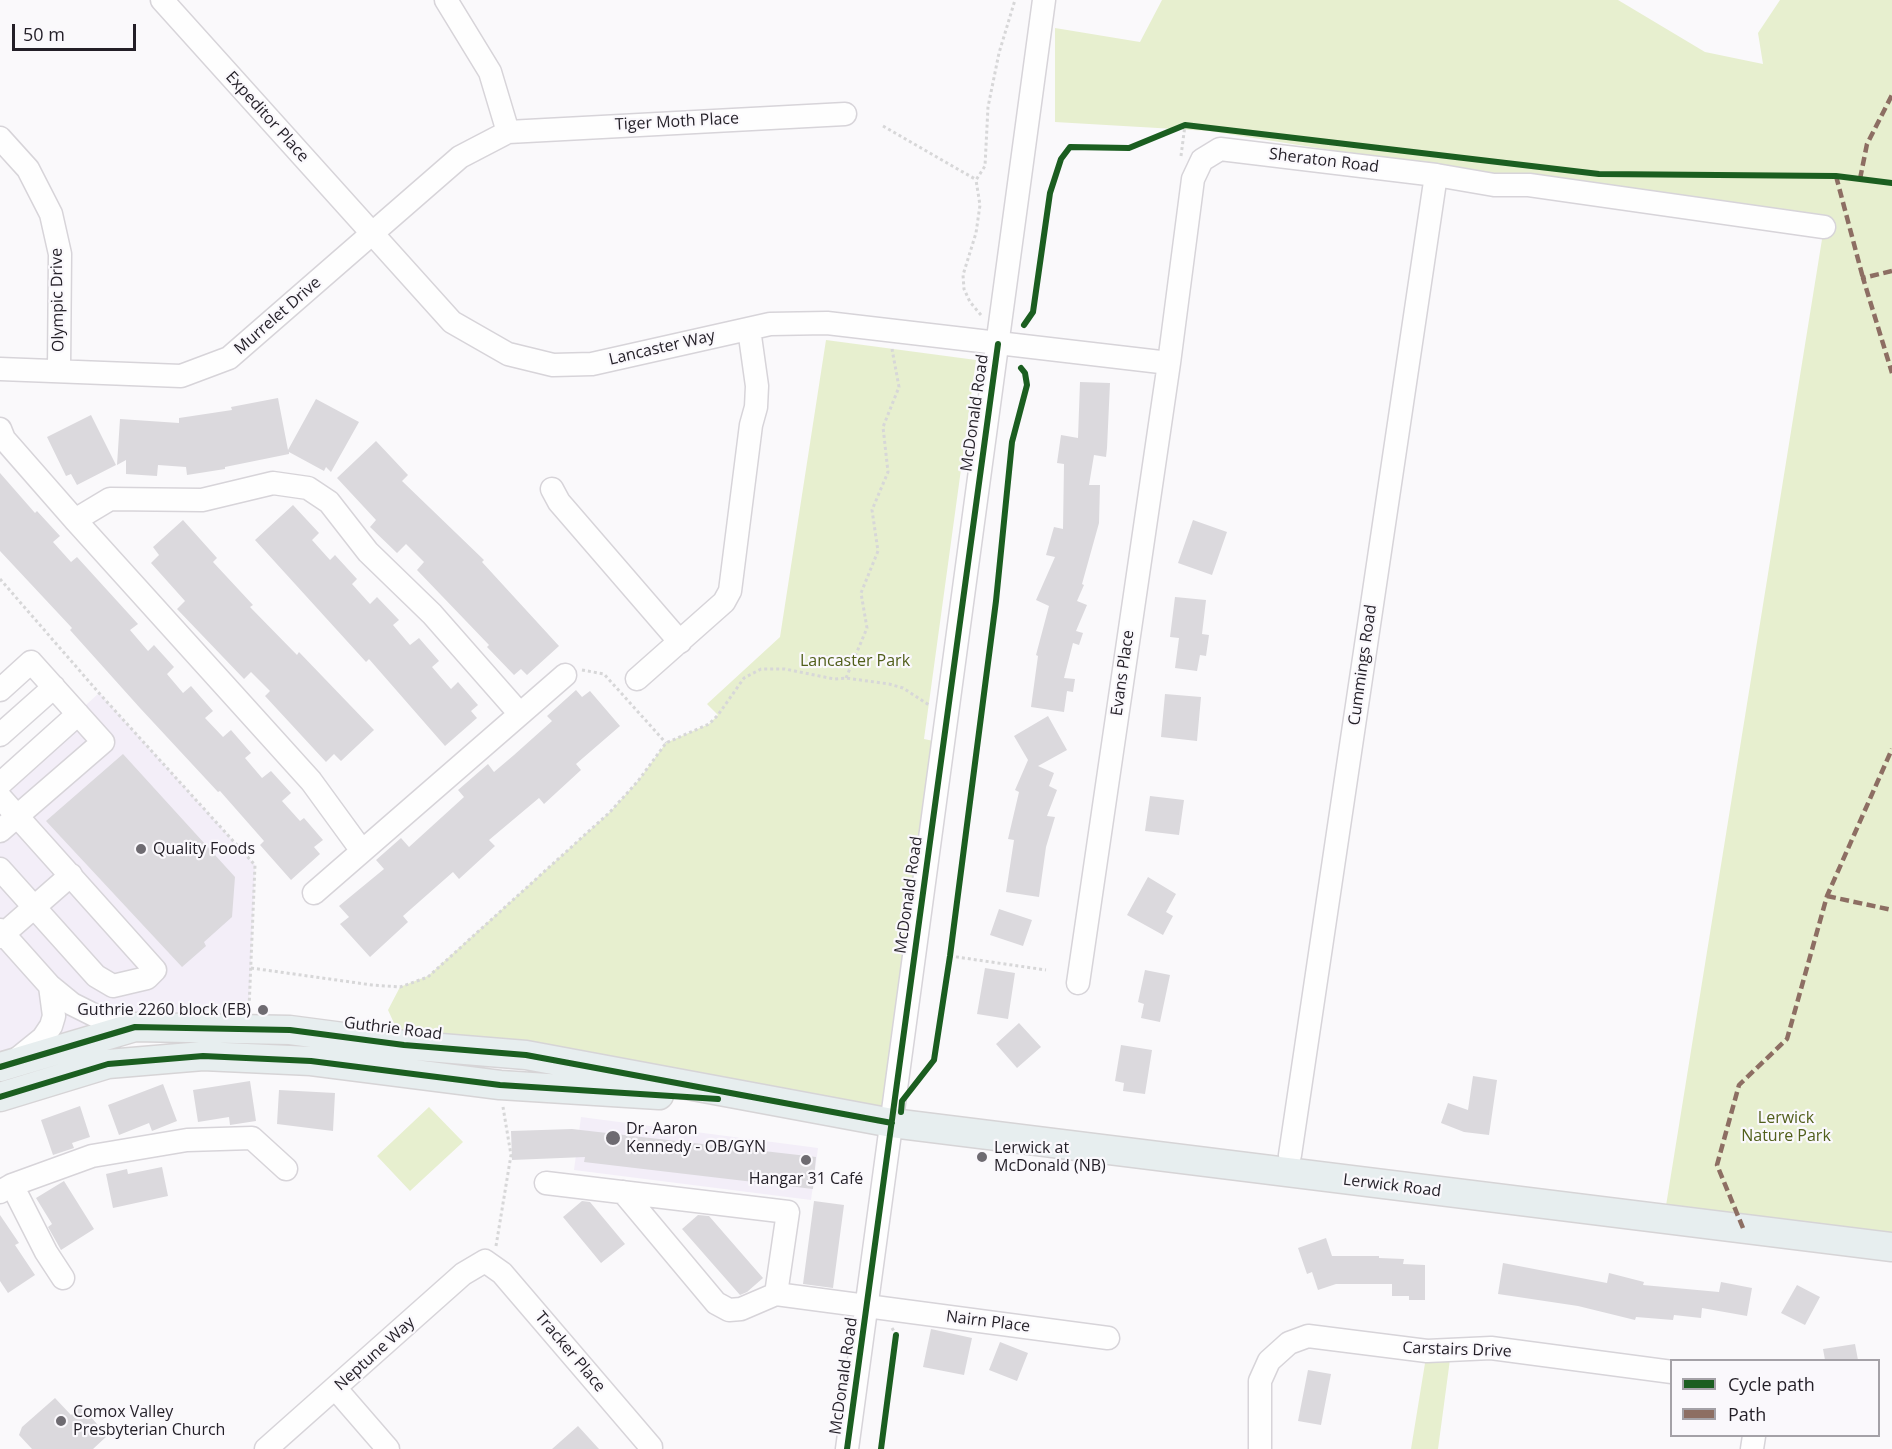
<!DOCTYPE html>
<meta charset="utf-8">
<style>
body{margin:0}
#map{position:relative;width:1892px;height:1449px;overflow:hidden;background:#faf9fb;font-family:"Open Sans",sans-serif}
canvas{display:block}
.legend{position:absolute;left:1670px;top:1359px;width:210px;height:78px;box-sizing:border-box;background:#faf8fc;border:2px solid #a4a1a7;margin:0;padding:8px 10px;list-style:none;font-size:18px;color:#231f27}
.legend li{display:flex;align-items:center;gap:12px;height:30px}
.legend b{width:30px;border:2px solid #a4a1a7}
.scale{position:absolute;left:12px;top:24px;width:124px;height:27px;box-sizing:border-box;border:3px solid #231f27;border-top:0;padding-left:8px;font-size:18px;line-height:21px;white-space:nowrap;color:#231f27;-webkit-text-stroke:4px #faf8fc;paint-order:stroke}
</style>
<div id="map">
<canvas width="1892" height="1449"></canvas>
<ul class="legend">
<li><b style="height:8px;background:#1b5e20"></b>Cycle path</li>
<li><b style="height:8px;background:#8d6e63"></b>Path</li>
</ul>
<div class="scale">50 m</div>
</div>
<script>
const g = document.querySelector('canvas').getContext('2d');
g.lineJoin = 'round';
function fill(path, color) {
  g.fillStyle = color;
  g.fill(path, 'evenodd');
}
function poly(rows) {
  const path = new Path2D();
  for (const r of rows) {
    path.moveTo(r[0], r[1]);
    for (let i = 2; i < r.length; i += 2) path.lineTo(r[i], r[i + 1]);
  }
  return path;
}
function strokePath(path, color, width, dash) {
  g.strokeStyle = color;
  g.lineWidth = width;
  g.lineCap = dash ? 'butt' : 'round';
  g.setLineDash(dash || []);
  g.stroke(path);
}
function label(font, color, halo, rows, align = 'center') {
  g.font = font + ' "Open Sans",sans-serif';
  g.lineWidth = 4.5;
  g.setLineDash([]);
  g.textBaseline = 'middle';
  g.strokeStyle = halo;
  g.fillStyle = color;
  for (const [text, x, y, turn = 0] of rows) {
    g.save();
    g.translate(x, y);
    g.rotate((+turn || 0) * Math.PI / 180);
    g.textAlign = isNaN(turn) ? turn : align;
    if (halo) g.strokeText(text, 0, 0);
    g.fillText(text, 0, 0);
    g.restore();
  }
}
fill(poly([
 [99,693,255,865,248,1029,135,1027,0,1067,0,784],
 [581,1117,818,1148,811,1200,574,1170]
]), '#f3eef8');
fill(poly([
 [1162,0,1618,0,1705,52,1763,64,1758,33,1780,0,1892,0,1892,1246,1664,1218,1824,227,1209,131,1055,122,1055,28,1140,42],
 [826,340,976,360,924,739,943,743,892,1123,404,1045,388,1010,400,987,428,976,610,812,638,781,666,743,709,724,718,715,707,704,780,637],
 [429,1107,463,1142,410,1191,377,1156],
 [1427,1351,1451,1352,1438,1449,1411,1449]
]), '#e7efcf');
fill(poly([
 [1080,382,1110,383,1107,448,1106,457,1094,455,1089,485,1100,485,1099,523,1082,584,1084,585,1077,601,1087,605,1076,631,1083,633,1079,645,1073,643,1064,678,1075,679,1073,692,1067,691,1064,712,1031,707,1038,656,1036,655,1049,606,1036,600,1055,557,1046,555,1054,527,1063,529,1064,464,1057,463,1061,435,1078,438],
 [278,398,288,450,316,399,359,422,331,472,326,467,324,471,289,452,289,454,225,467,225,469,187,475,186,467,158,465,157,476,126,474,126,460,117,465,120,419,179,423,179,418,232,410,231,407],
 [91,415,116,465,77,485,71,474,66,476,47,437],
 [376,441,408,475,402,481,484,560,482,562,559,646,527,675,521,669,514,675,487,647,489,645,417,570,424,562,406,544,397,553,370,527,376,520,337,478],
 [0,473,35,513,37,511,60,536,53,542,71,562,77,557,138,624,130,630,148,651,154,645,174,667,167,674,183,693,191,686,213,711,205,718,223,737,231,730,251,753,245,758,262,778,271,771,291,793,282,801,300,821,304,818,323,840,314,847,320,854,291,880,260,845,264,841,220,791,218,792,140,708,70,630,72,628,0,551],
 [293,505,319,533,312,540,330,560,335,555,357,579,352,584,370,604,377,597,399,620,393,625,410,645,419,638,439,661,432,667,451,689,458,682,478,705,471,711,477,718,445,746,369,659,366,662,255,540],
 [183,520,217,558,213,562,253,605,250,607,297,655,299,652,374,730,341,761,334,754,326,762,265,696,270,691,251,672,244,679,177,609,185,601,151,563,159,555,153,547],
 [1193,520,1227,532,1212,575,1178,563],
 [1175,597,1206,600,1202,634,1209,635,1206,656,1200,655,1197,671,1175,668,1179,638,1170,637],
 [576,690,582,697,590,691,620,726,576,764,581,770,544,804,539,798,489,840,495,846,459,879,453,872,403,916,408,922,370,957,340,924,349,917,339,906,384,869,376,860,401,838,409,847,464,797,458,790,488,764,494,772,514,755,552,721,547,716],
 [1165,694,1201,697,1197,741,1161,737],
 [1048,716,1067,750,1038,766,1054,773,1049,786,1057,790,1047,816,1055,817,1046,847,1039,897,1006,892,1014,840,1008,839,1019,792,1015,790,1028,760,1014,736],
 [123,754,235,877,232,917,204,942,206,946,182,967,46,821],
 [1150,796,1184,800,1179,835,1145,831],
 [1148,877,1176,894,1166,912,1173,916,1163,935,1127,915],
 [999,909,1032,920,1023,946,990,935],
 [985,968,1015,973,1008,1019,977,1014],
 [1145,970,1170,975,1160,1022,1141,1018,1144,1004,1138,1002],
 [1019,1023,1041,1047,1017,1068,996,1044],
 [1121,1045,1152,1050,1145,1094,1123,1091,1124,1083,1115,1081],
 [1473,1076,1497,1080,1489,1135,1464,1132,1441,1123,1448,1103,1468,1110],
 [250,1081,256,1121,230,1125,229,1117,198,1122,193,1090],
 [163,1084,177,1121,152,1131,149,1123,119,1135,108,1105],
 [279,1090,335,1093,333,1131,277,1124],
 [80,1106,90,1137,72,1143,74,1148,53,1155,41,1120],
 [572,1129,816,1157,813,1189,584,1162,585,1157,512,1160,511,1131],
 [162,1167,168,1196,113,1208,106,1174,127,1169,128,1174],
 [64,1181,94,1229,61,1250,48,1227,52,1224,36,1198],
 [582,1201,590,1202,625,1244,601,1263,563,1217],
 [814,1201,844,1205,833,1288,803,1284],
 [0,1215,19,1243,15,1245,35,1275,8,1293,0,1281],
 [698,1215,709,1216,763,1278,747,1292,740,1295,682,1229],
 [1326,1238,1332,1256,1379,1256,1379,1258,1404,1259,1403,1264,1425,1265,1425,1300,1409,1300,1409,1296,1392,1296,1392,1284,1336,1284,1318,1290,1312,1272,1307,1274,1298,1248],
 [1503,1263,1607,1283,1609,1273,1644,1282,1643,1285,1719,1292,1721,1282,1752,1288,1747,1316,1702,1308,1701,1318,1674,1315,1673,1320,1636,1317,1635,1320,1578,1306,1498,1294],
 [1797,1285,1820,1297,1805,1325,1781,1313],
 [931,1329,972,1338,964,1375,923,1367],
 [1000,1342,1028,1353,1017,1381,989,1370],
 [1855,1344,1858,1360,1825,1360,1823,1349],
 [1308,1370,1331,1374,1321,1425,1298,1421],
 [55,1398,71,1415,81,1405,107,1436,93,1449,32,1449,19,1435,22,1427],
 [578,1426,599,1449,552,1449]
]), '#dbd9dd');
const minor = poly([
 [162,0,452,322,508,354,553,365,592,364,770,324,827,323,1169,363,1193,179,1202,160,1220,149,1436,175,1494,185,1529,185,1824,227],
 [446,0,490,72,508,132],
 [0,138,28,169,51,214,60,254,59,370],
 [0,369,181,376,229,358,460,157,508,132,845,114],
 [0,429,4,439,75,520,311,781,362,851],
 [552,489,559,502,680,642],
 [75,520,110,499,202,500,273,483,308,488,329,502,368,552,432,614,520,714],
 [637,679,724,602,730,591,751,425,756,407,757,386,749,329],
 [0,690,31,662,103,742,0,831],
 [0,735,54,687],
 [0,784,78,714],
 [0,797,155,970,147,978,113,986,96,976,0,869],
 [314,893,565,675],
 [0,930,50,986,72,1004,98,1017,135,1027],
 [0,937,71,875],
 [1078,983,1169,363],
 [17,1059,43,1038,51,1026,54,1016,50,986],
 [1290,1155,1436,175],
 [546,1183,788,1212,776,1294],
 [12,1185,46,1252,63,1278],
 [0,1192,12,1185,92,1156,187,1140,252,1138,286,1169],
 [623,1192,716,1303,729,1310,741,1309,776,1294,1108,1338],
 [336,1389,388,1449],
 [266,1449,463,1274,485,1261,502,1273,651,1447],
 [847,1449,1044,0],
 [1260,1449,1260,1381,1269,1361,1289,1343,1308,1336,1427,1351,1491,1348,1672,1372],
 [1752,1449,1754,1436]
]);
const major = poly([
 [0,1067,135,1027,290,1030,404,1045,526,1055,892,1123,1892,1247],
 [0,1097,108,1064,203,1056,311,1061,500,1085,659,1095]
]);
strokePath(minor, '#d7d4d9', 25);
strokePath(major, '#d6d4d6', 31);
strokePath(poly([
 [883,126,975,179],
 [1181,156,1185,125],
 [981,315,970,302,964,289,963,275,976,233,980,205,976,180,985,166,988,107,999,53,1015,0],
 [0,579,99,693,255,865,249,1009],
 [582,670,604,674,666,743],
 [846,678,867,628,861,593,878,551,872,510,888,472,883,427,899,387,892,349],
 [950,956,1046,970],
 [251,968,372,985,400,987,428,977,610,812,638,781,666,743,709,724,718,715,744,678,761,669,785,669,834,679,846,678,889,684,903,688,929,705],
 [496,1246,511,1155,503,1107],
 [892,1328,896,1335]
]), '#d7d7d8', 3, [3, 3]);
strokePath(minor, '#fefefe', 22);
strokePath(major, '#e7eeef', 28);
strokePath(poly([
 [1836,176,1863,278],
 [1860,179,1867,144,1892,95],
 [1892,271,1863,278,1892,373],
 [1827,896,1892,910],
 [1743,1228,1717,1165,1739,1085,1787,1039,1827,896,1892,749]
]), '#8d6e63', 4.5, [9, 4.5]);
strokePath(poly([
 [1024,325,1033,312,1050,193,1061,159,1070,147,1129,148,1185,125,1599,174,1836,176,1892,183],
 [0,1067,135,1027,290,1030,404,1045,526,1055,892,1123],
 [0,1097,108,1064,203,1056,311,1061,500,1085,718,1099],
 [901,1112,902,1101,934,1060,950,956,996,601,1012,442,1027,385,1025,373,1021,368],
 [847,1449,998,344],
 [881,1449,896,1335]
]), '#1b5e20', 6);
for (const [x, y, r, color] of [
 [141,849,6,"#6e6b71"],
 [263,1010,6,"#6e6b71"],
 [613,1138,8,"#6e6b71"],
 [982,1157,6,"#6e6b71"],
 [806,1160,6,"#6e6b71"],
 [61,1421,6,"#6e6b71"]
]) {
  const dot = new Path2D();
  dot.arc(x, y, r, 0, 2 * Math.PI);
  g.fillStyle = color;
  g.fill(dot);
  strokePath(dot, '#faf8fc', 2);
}
label('16px', '#231f27', '#faf8fc', [
 ["Expeditor Place",267,117,48],
 ["Tiger Moth Place",677,122,-3],
 ["Sheraton Road",1324,161,7],
 ["Olympic Drive",58,300,-91],
 ["Murrelet Drive",278,316,-41],
 ["Lancaster Way",662,348,-13],
 ["McDonald Road",975,413,-82],
 ["Cummings Road",1363,665,-82],
 ["Evans Place",1123,673,-82],
 ["McDonald Road",909,895,-82],
 ["Guthrie Road",393,1029,7],
 ["Lerwick Road",1392,1186,7],
 ["Nairn Place",988,1322,7],
 ["Carstairs Drive",1457,1350,2],
 ["Tracker Place",570,1352,50],
 ["Neptune Way",375,1354,-42],
 ["McDonald Road",844,1376,-82]
]);
label('16px', '#515f1b', '#faf8fc', [
 ["Lancaster Park",855,661],
 ["Lerwick",1786,1118],
 ["Nature Park",1786,1136]
]);
label('16px', '#231f27', '#faf8fc', [
 ["Quality Foods",153,849],
 ["Guthrie 2260 block (EB)",251,1010,"right"],
 ["Dr. Aaron",626,1129],
 ["Kennedy - OB/GYN",626,1147],
 ["Lerwick at",994,1148],
 ["McDonald (NB)",994,1166],
 ["Hangar 31 Café",806,1179,"center"],
 ["Comox Valley",73,1412],
 ["Presbyterian Church",73,1430]
], 'left');
</script>
